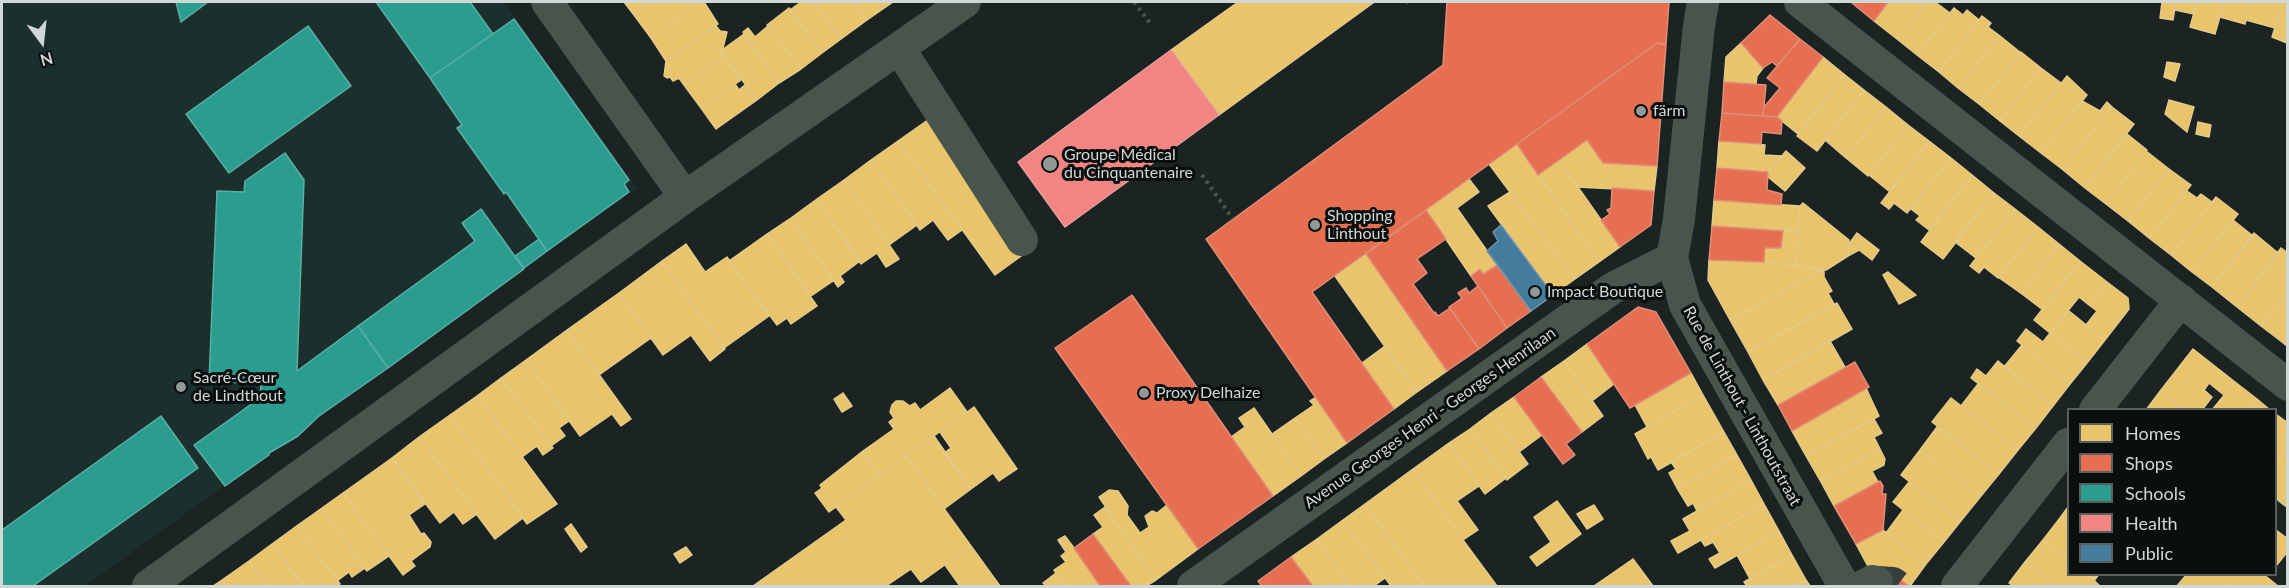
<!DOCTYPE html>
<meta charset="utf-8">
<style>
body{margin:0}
#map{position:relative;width:2289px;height:588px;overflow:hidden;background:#1c2423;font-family:Lato,sans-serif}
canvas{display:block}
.frame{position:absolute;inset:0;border:3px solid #d0d8d7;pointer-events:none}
.legend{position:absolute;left:2067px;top:408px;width:210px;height:168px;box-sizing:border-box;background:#090e0e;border:2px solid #595f5e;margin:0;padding:8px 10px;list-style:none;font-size:18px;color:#d0d8d7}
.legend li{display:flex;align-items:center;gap:12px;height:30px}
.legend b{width:30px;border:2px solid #595f5e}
.north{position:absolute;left:12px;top:12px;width:60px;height:60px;-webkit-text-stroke:4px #090e0e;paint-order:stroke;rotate:165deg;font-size:16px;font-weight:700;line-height:24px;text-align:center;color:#d0d8d7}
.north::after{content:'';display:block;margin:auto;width:21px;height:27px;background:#d0d8d7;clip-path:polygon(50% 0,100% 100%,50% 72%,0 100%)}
</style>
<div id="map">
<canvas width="2289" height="588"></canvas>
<div class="frame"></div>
<ul class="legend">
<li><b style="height:16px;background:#e9c46a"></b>Homes</li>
<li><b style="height:16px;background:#e76f51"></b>Shops</li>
<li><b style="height:16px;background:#2a9d8f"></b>Schools</li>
<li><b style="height:16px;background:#f28482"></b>Health</li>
<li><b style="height:16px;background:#457b9d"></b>Public</li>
</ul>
<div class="north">N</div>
</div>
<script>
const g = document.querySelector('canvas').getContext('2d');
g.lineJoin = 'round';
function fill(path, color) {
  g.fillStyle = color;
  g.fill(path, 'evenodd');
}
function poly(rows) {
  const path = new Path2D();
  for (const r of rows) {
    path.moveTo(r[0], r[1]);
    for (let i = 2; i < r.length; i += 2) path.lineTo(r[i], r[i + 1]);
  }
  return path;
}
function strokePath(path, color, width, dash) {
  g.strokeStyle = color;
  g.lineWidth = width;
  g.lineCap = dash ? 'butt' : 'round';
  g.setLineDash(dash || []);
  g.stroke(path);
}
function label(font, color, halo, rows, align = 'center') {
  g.font = font + ' Lato,sans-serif';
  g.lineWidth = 6;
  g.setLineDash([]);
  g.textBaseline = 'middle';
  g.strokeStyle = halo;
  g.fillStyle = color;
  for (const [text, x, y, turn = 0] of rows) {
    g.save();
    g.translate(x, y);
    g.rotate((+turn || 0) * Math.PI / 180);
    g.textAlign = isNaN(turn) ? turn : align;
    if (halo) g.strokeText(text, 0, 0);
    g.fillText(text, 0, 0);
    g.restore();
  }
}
fill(poly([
 [2,2,504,2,637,188,85,586,2,586]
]), '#1b2f2d');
const homes = poly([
 [624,2,653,2,634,15,624,2],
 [653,2,701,2,651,38,634,15,653,2],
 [701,2,704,2,718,24,666,61,651,38,701,2],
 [801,2,814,2,841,39,822,53,790,10,801,2],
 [814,2,853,2,867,20,841,39,814,2],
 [853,2,893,2,867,20,853,2],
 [1238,2,1372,2,1373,3,1219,115,1171,50,1238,2],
 [1888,2,1927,2,1897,39,1874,21,1888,2],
 [1927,2,1935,2,1950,13,1917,55,1897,39,1927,2],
 [2162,2,2176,2,2173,20,2160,18,2162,2],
 [2176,2,2197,2,2194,14,2175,10,2176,2],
 [2197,2,2224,2,2215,34,2190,27,2197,2],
 [2224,2,2251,2,2245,24,2220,17,2224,2],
 [2251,2,2283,2,2275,28,2246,20,2251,2],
 [2283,2,2288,2,2287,43,2272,37,2283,2],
 [789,8,822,53,801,69,767,25,789,8],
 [1954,8,1963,15,1967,10,1979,20,1939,72,1917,55,1954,8],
 [1982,16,1991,23,1988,27,2000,36,1958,88,1939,72,1982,16],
 [716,26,720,31,727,32,720,60,684,85,679,78,673,81,670,77,667,78,664,76,666,61,716,26],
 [768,26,801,69,779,83,743,32,748,28,755,37,768,26],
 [744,34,779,83,757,100,722,53,722,50,744,34],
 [2000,36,2021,53,1979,104,1958,88,2000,36],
 [1741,43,1763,68,1757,76,1756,84,1724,82,1726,57,1741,43],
 [2021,52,2041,68,2000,121,1979,104,2021,52],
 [722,53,741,80,701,108,684,85,720,60,722,53],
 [1823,57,1845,75,1798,134,1777,117,1823,57],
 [2167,62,2180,64,2175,81,2164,77,2167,62],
 [2041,68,2061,83,2019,136,2000,121,2041,68],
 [1845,75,1864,90,1817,151,1797,136,1845,75],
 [2067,76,2087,95,2041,153,2019,136,2067,76],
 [735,84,739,90,746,84,757,100,716,129,701,108,735,84],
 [1864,90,1886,107,1846,158,1825,140,1864,90],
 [2169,100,2194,107,2187,132,2165,114,2169,100],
 [2082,101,2100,111,2107,102,2112,107,2062,169,2041,153,2082,101],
 [1886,107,1908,125,1868,176,1846,158,1886,107],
 [2112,107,2134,124,2085,188,2062,169,2112,107],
 [932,117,1024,254,995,275,898,141,932,117],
 [2198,122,2211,125,2209,137,2196,134,2198,122],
 [1908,125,1929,141,1890,192,1869,175,1908,125],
 [2127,134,2147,150,2106,204,2085,188,2127,134],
 [1587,140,1603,163,1657,166,1654,191,1577,187,1559,160,1587,140],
 [898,141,962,230,948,240,933,220,920,230,871,160,898,141],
 [1719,141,1765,145,1764,155,1782,156,1768,172,1717,168,1719,141],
 [1929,141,1951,158,1907,213,1894,203,1889,209,1881,203,1929,141],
 [1517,144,1599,262,1575,279,1489,164,1517,144],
 [1786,151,1805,168,1785,191,1768,177,1768,172,1786,151],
 [2146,151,2169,169,2128,221,2106,204,2146,151],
 [1951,158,1972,175,1929,230,1916,220,1920,216,1911,209,1951,158],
 [871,160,917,225,889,245,844,180,871,160],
 [1559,160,1620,247,1599,262,1538,175,1559,160],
 [2169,169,2191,185,2149,238,2128,221,2169,169],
 [1972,175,1994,193,1943,259,1921,242,1972,175],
 [1469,179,1479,192,1457,208,1447,194,1469,179],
 [844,180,899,259,886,267,877,253,861,264,817,199,844,180],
 [2187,191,2197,198,2201,194,2212,202,2171,255,2149,238,2187,191],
 [1510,192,1575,279,1553,295,1488,206,1510,192],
 [1994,193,2015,209,1976,258,1955,242,1994,193],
 [1447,194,1497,265,1483,274,1480,269,1471,276,1426,210,1447,194],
 [2216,197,2238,214,2192,272,2171,255,2216,197],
 [817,199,860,261,840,276,844,282,838,287,791,218,817,199],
 [1714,200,1800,206,1798,231,1712,226,1714,200],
 [1803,203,1849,240,1848,256,1826,270,1796,266,1800,206,1803,203],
 [2015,209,2038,227,1998,278,1984,267,1979,273,1970,266,2015,209],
 [791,218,833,281,811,296,767,234,791,218],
 [2233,220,2253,236,2212,287,2192,272,2233,220],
 [2038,227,2059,244,2022,294,1998,277,2038,227],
 [1783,231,1798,231,1796,266,1764,262,1765,248,1781,248,1783,231],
 [1857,233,1879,250,1872,260,1859,250,1848,256,1849,244,1857,233],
 [2254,233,2278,253,2237,307,2212,287,2254,233],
 [767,234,817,306,791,324,787,318,777,325,729,261,767,234],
 [686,244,705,272,727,257,769,316,724,348,662,261,686,244],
 [2059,244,2080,261,2043,310,2022,294,2059,244],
 [2281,248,2288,253,2288,292,2261,326,2237,307,2281,248],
 [1366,254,1447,371,1417,392,1335,276,1366,254],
 [1709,260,1764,262,1824,269,1730,320,1708,280,1709,260],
 [662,261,725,349,710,361,691,335,663,355,619,293,662,261],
 [2080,261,2107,282,2089,305,2079,297,2050,333,2034,320,2080,261],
 [1824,269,1824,277,1832,291,1828,293,1834,304,1748,352,1730,320,1824,269],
 [1888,272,1916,295,1899,304,1883,275,1888,272],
 [2107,282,2128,298,2129,309,2105,340,2086,325,2097,311,2089,305,2107,282],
 [2288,292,2288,335,2282,342,2261,326,2288,292],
 [619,293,651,338,599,375,567,330,619,293],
 [1837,303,1852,329,1763,380,1748,352,1837,303],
 [2069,311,2105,340,2087,363,2050,333,2069,311],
 [2026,329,2043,342,2050,333,2087,363,2070,384,2017,341,2026,329],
 [567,330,631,419,621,426,612,414,580,436,526,360,567,330],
 [2288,335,2288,347,2282,342,2288,335],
 [1830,341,1845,367,1778,405,1763,380,1830,341],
 [1587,344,1614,384,1592,401,1564,361,1587,344],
 [2022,345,2070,384,2053,406,2004,367,2022,345],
 [1385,346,1417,392,1394,409,1362,363,1385,346],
 [2193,349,2235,382,2224,395,2209,383,2204,390,2212,397,2202,410,2185,410,2161,390,2193,349],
 [526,360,569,421,559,428,565,436,551,446,501,378,526,360],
 [1564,361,1603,416,1582,432,1541,377,1564,361],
 [1998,361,2053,406,2036,428,1971,378,1977,369,1986,376,1998,361],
 [1691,373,1703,395,1647,427,1635,405,1691,373],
 [501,378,553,448,543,455,537,446,522,457,477,396,501,378],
 [2235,382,2257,399,2248,410,2212,410,2235,382],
 [1978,384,2036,428,2018,450,1961,406,1978,384],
 [950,388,967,412,880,475,863,451,894,429,889,422,894,418,890,412,892,405,896,401,903,401,910,406,915,403,920,410,950,388],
 [1866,388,1879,416,1806,456,1792,431,1866,388],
 [2161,390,2185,410,2146,410,2161,390],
 [843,393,852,406,842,412,834,399,843,393],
 [1703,395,1724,432,1658,470,1651,457,1648,459,1635,434,1703,395],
 [477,396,557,504,527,524,450,415,477,396],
 [1514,397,1542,435,1519,452,1491,413,1514,397],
 [1315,398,1347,443,1324,459,1295,418,1314,405,1310,401,1315,398],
 [1951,398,2018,450,1999,474,1932,422,1951,398],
 [2257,399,2270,410,2248,410,2257,399],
 [974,407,1017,469,999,481,993,473,971,489,944,453,951,448,940,432,974,407],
 [1254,408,1301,476,1273,496,1231,437,1245,427,1239,418,1254,408],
 [1491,413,1528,464,1507,480,1470,429,1491,413],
 [450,415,523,518,495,539,419,437,450,415],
 [2277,415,2288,423,2288,449,2276,464,2276,418,2277,415],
 [1295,418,1324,459,1301,476,1272,434,1295,418],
 [1874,419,1882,433,1874,437,1880,449,1821,482,1806,456,1874,419],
 [1937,427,1999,474,1981,496,1920,450,1937,427],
 [1470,429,1506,478,1485,494,1449,443,1470,429],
 [1724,432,1737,455,1677,488,1669,473,1676,469,1671,462,1724,432],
 [934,436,971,489,944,509,906,456,934,436],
 [419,437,477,514,463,524,454,512,440,523,392,458,419,437],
 [1449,443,1479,486,1457,501,1478,530,1463,540,1413,469,1449,443],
 [1880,449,1885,459,1884,465,1872,471,1878,482,1834,506,1821,482,1880,449],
 [2288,449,2288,493,2280,502,2276,498,2276,464,2288,449],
 [1920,450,1981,496,1960,522,1901,475,1920,450],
 [863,451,880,475,829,512,815,493,822,488,820,485,863,451],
 [1737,455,1751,480,1697,511,1693,503,1688,506,1677,488,1737,455],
 [906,456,971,546,921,582,911,569,886,586,753,586,846,520,836,507,906,456],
 [392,458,425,504,409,515,421,534,424,533,431,542,430,547,411,561,415,566,403,575,343,493,392,458],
 [1413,469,1463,540,1497,586,1424,586,1365,504,1413,469],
 [1751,480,1764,504,1678,553,1671,541,1690,531,1683,519,1751,480],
 [1909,482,1960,522,1944,542,1893,502,1909,482],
 [1109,490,1118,491,1128,506,1127,515,1140,533,1149,527,1145,516,1152,511,1157,513,1167,505,1198,549,1156,580,1099,497,1109,490],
 [343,493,389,556,367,571,322,508,343,493],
 [2288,493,2288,508,2280,502,2288,493],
 [1557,501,1581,534,1537,566,1530,557,1551,542,1534,517,1557,501],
 [1365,504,1374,516,1424,586,1391,586,1343,520,1365,504],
 [1764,504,1779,531,1715,568,1709,559,1720,553,1713,542,1705,546,1701,540,1764,504],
 [1594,505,1603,519,1587,529,1577,514,1594,505],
 [1105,507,1156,580,1146,586,1131,586,1093,534,1103,527,1094,515,1105,507],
 [2068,507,2068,524,2060,518,2068,507],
 [322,508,365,568,352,577,349,572,337,581,328,566,326,567,298,525,322,508],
 [1903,510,1944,542,1926,564,1886,533,1903,510],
 [2060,518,2068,524,2068,560,2043,540,2060,518],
 [1343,520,1385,578,1374,586,1349,586,1317,539,1343,520],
 [571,524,587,547,581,552,565,529,571,524],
 [298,525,326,567,328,566,340,584,337,586,304,586,272,544,298,525],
 [1883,530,1926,564,1910,586,1882,566,1871,572,1856,544,1883,530],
 [2276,530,2288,539,2288,551,2276,566,2276,530],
 [1779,531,1792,555,1750,579,1737,555,1779,531],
 [1065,536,1074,548,1100,586,1066,586,1056,573,1054,570,1066,562,1061,556,1066,552,1058,540,1065,536],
 [1317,539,1349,586,1313,586,1291,557,1317,539],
 [2043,540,2068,560,2068,574,2087,574,2100,586,2058,586,2025,562,2043,540],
 [272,544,303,586,304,586,267,586,249,561,272,544],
 [971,546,1000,586,960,586,945,565,971,546],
 [686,547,692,555,680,563,674,554,686,547],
 [1792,555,1806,580,1793,586,1747,586,1744,582,1792,555],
 [1633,559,1653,586,1594,586,1633,559],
 [249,561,267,586,226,586,222,580,249,561],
 [2025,562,2058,586,2013,586,2009,583,2025,562],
 [1056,573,1066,586,1046,586,1043,583,1056,573],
 [2087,574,2099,574,2094,581,2087,574],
 [2187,574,2263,574,2278,586,2229,586,2226,584,2224,586,2177,586,2187,574],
 [222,580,226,586,213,586,222,580],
 [1806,580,1810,586,1793,586,1806,580]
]);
fill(homes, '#e9c46a');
strokePath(homes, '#e2ca8b', 1.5);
const shops = poly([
 [1447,2,1669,2,1666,44,1657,43,1312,292,1394,409,1347,443,1206,239,1443,65,1447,2],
 [1854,2,1888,2,1874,21,1852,3,1854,2],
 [1770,15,1800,39,1777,66,1772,62,1763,68,1741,43,1770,15],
 [1800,39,1823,57,1777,117,1763,116,1764,107,1780,88,1767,78,1800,39],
 [1657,43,1666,45,1657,166,1603,163,1587,140,1538,175,1517,144,1657,43],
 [1724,82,1766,85,1763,116,1722,113,1724,82],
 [1722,113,1777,117,1782,121,1781,134,1762,132,1761,144,1719,141,1722,113],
 [1717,168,1768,172,1767,190,1782,194,1781,205,1714,200,1717,168],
 [1612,188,1654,191,1651,225,1620,247,1601,220,1610,214,1607,210,1611,208,1612,188],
 [1426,210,1446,239,1417,259,1427,273,1413,284,1434,313,1435,312,1438,316,1450,308,1479,349,1447,371,1366,254,1426,210],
 [1712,226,1783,231,1781,248,1765,248,1764,262,1709,260,1712,226],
 [1497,265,1531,311,1507,328,1471,276,1480,269,1483,274,1497,265],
 [1478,286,1507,328,1479,349,1449,307,1462,298,1458,293,1466,288,1469,293,1478,286],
 [1132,295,1273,496,1198,549,1055,348,1132,295],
 [1638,307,1656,312,1691,373,1630,408,1587,344,1638,307],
 [1855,362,1869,387,1792,431,1778,405,1855,362],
 [1541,377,1582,432,1566,444,1575,455,1563,464,1514,397,1541,377],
 [1880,481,1883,486,1882,494,1886,494,1883,530,1856,544,1834,506,1880,481],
 [1093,534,1131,586,1100,586,1074,548,1093,534],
 [1291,557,1313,586,1262,586,1258,581,1291,557],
 [1882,566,1909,586,1879,586,1871,572,1882,566]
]);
fill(shops, '#e76f51');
strokePath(shops, '#e08e79', 1.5);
const schools = poly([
 [176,2,208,2,181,22,176,2],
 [376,2,470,2,493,34,430,78,376,2],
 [514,19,629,180,624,184,629,192,547,251,506,192,504,194,457,128,462,125,430,78,514,19],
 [308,26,351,86,229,173,186,114,308,26],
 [285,153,304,180,297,371,358,326,388,368,319,416,298,436,269,453,269,455,225,486,194,445,260,398,261,384,209,381,217,191,244,192,245,181,285,153],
 [481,209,524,269,388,368,358,326,475,241,462,223,481,209],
 [539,239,547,251,524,268,515,256,539,239],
 [161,416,198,468,33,586,2,586,2,530,161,416]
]);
fill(schools, '#2a9d8f');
strokePath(schools, '#5cafa5', 1.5);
const health = poly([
 [1171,50,1219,115,1065,227,1018,162,1171,50]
]);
fill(health, '#f28482');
strokePath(health, '#e89d9c', 1.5);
const public = poly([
 [1501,225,1553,295,1531,311,1487,251,1498,241,1493,232,1501,225]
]);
fill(public, '#457b9d');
strokePath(public, '#6f97ae', 1.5);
strokePath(poly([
 [1877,582,1893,583,1897,586]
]), '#373f3e', 32, [32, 16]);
strokePath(poly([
 [1134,2,1150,23],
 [1406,3,1407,2],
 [1202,175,1233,219]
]), '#4b554f', 4, [3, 4.5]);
strokePath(poly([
 [547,2,685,197],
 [1703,2,1699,26,1679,219,1672,258,1685,305,1844,586],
 [1800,2,2288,385],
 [899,48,1022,240],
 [2095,410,2181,300],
 [148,586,685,197,965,2],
 [1193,586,1613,288,1672,258],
 [1863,586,1872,581,1877,582],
 [1957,586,2068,444]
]), '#47554c', 32);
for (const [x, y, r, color] of [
 [1641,111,6,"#919998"],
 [1050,164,8,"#919998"],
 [1315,225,6,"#919998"],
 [1535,292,6,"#919998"],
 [181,387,6,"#919998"],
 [1144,393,6,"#919998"]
]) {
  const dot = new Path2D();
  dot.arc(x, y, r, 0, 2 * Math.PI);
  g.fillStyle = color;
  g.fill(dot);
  strokePath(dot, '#090e0e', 2);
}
label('16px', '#d0d8d7', '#090e0e', [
 ["färm",1653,111],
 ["Groupe Médical",1064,155],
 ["du Cinquantenaire",1064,173],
 ["Shopping",1327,216],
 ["Linthout",1327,234],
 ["Impact Boutique",1547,292],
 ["Sacré-Cœur",193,378],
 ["de Lindthout",193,396],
 ["Proxy Delhaize",1156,393]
], 'left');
label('16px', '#d0d8d7', '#090e0e', [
 ["Rue de Linthout - Linthoutstraat",1742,406,61],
 ["Avenue Georges Henri - Georges Henrilaan",1430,418,-35]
]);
</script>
